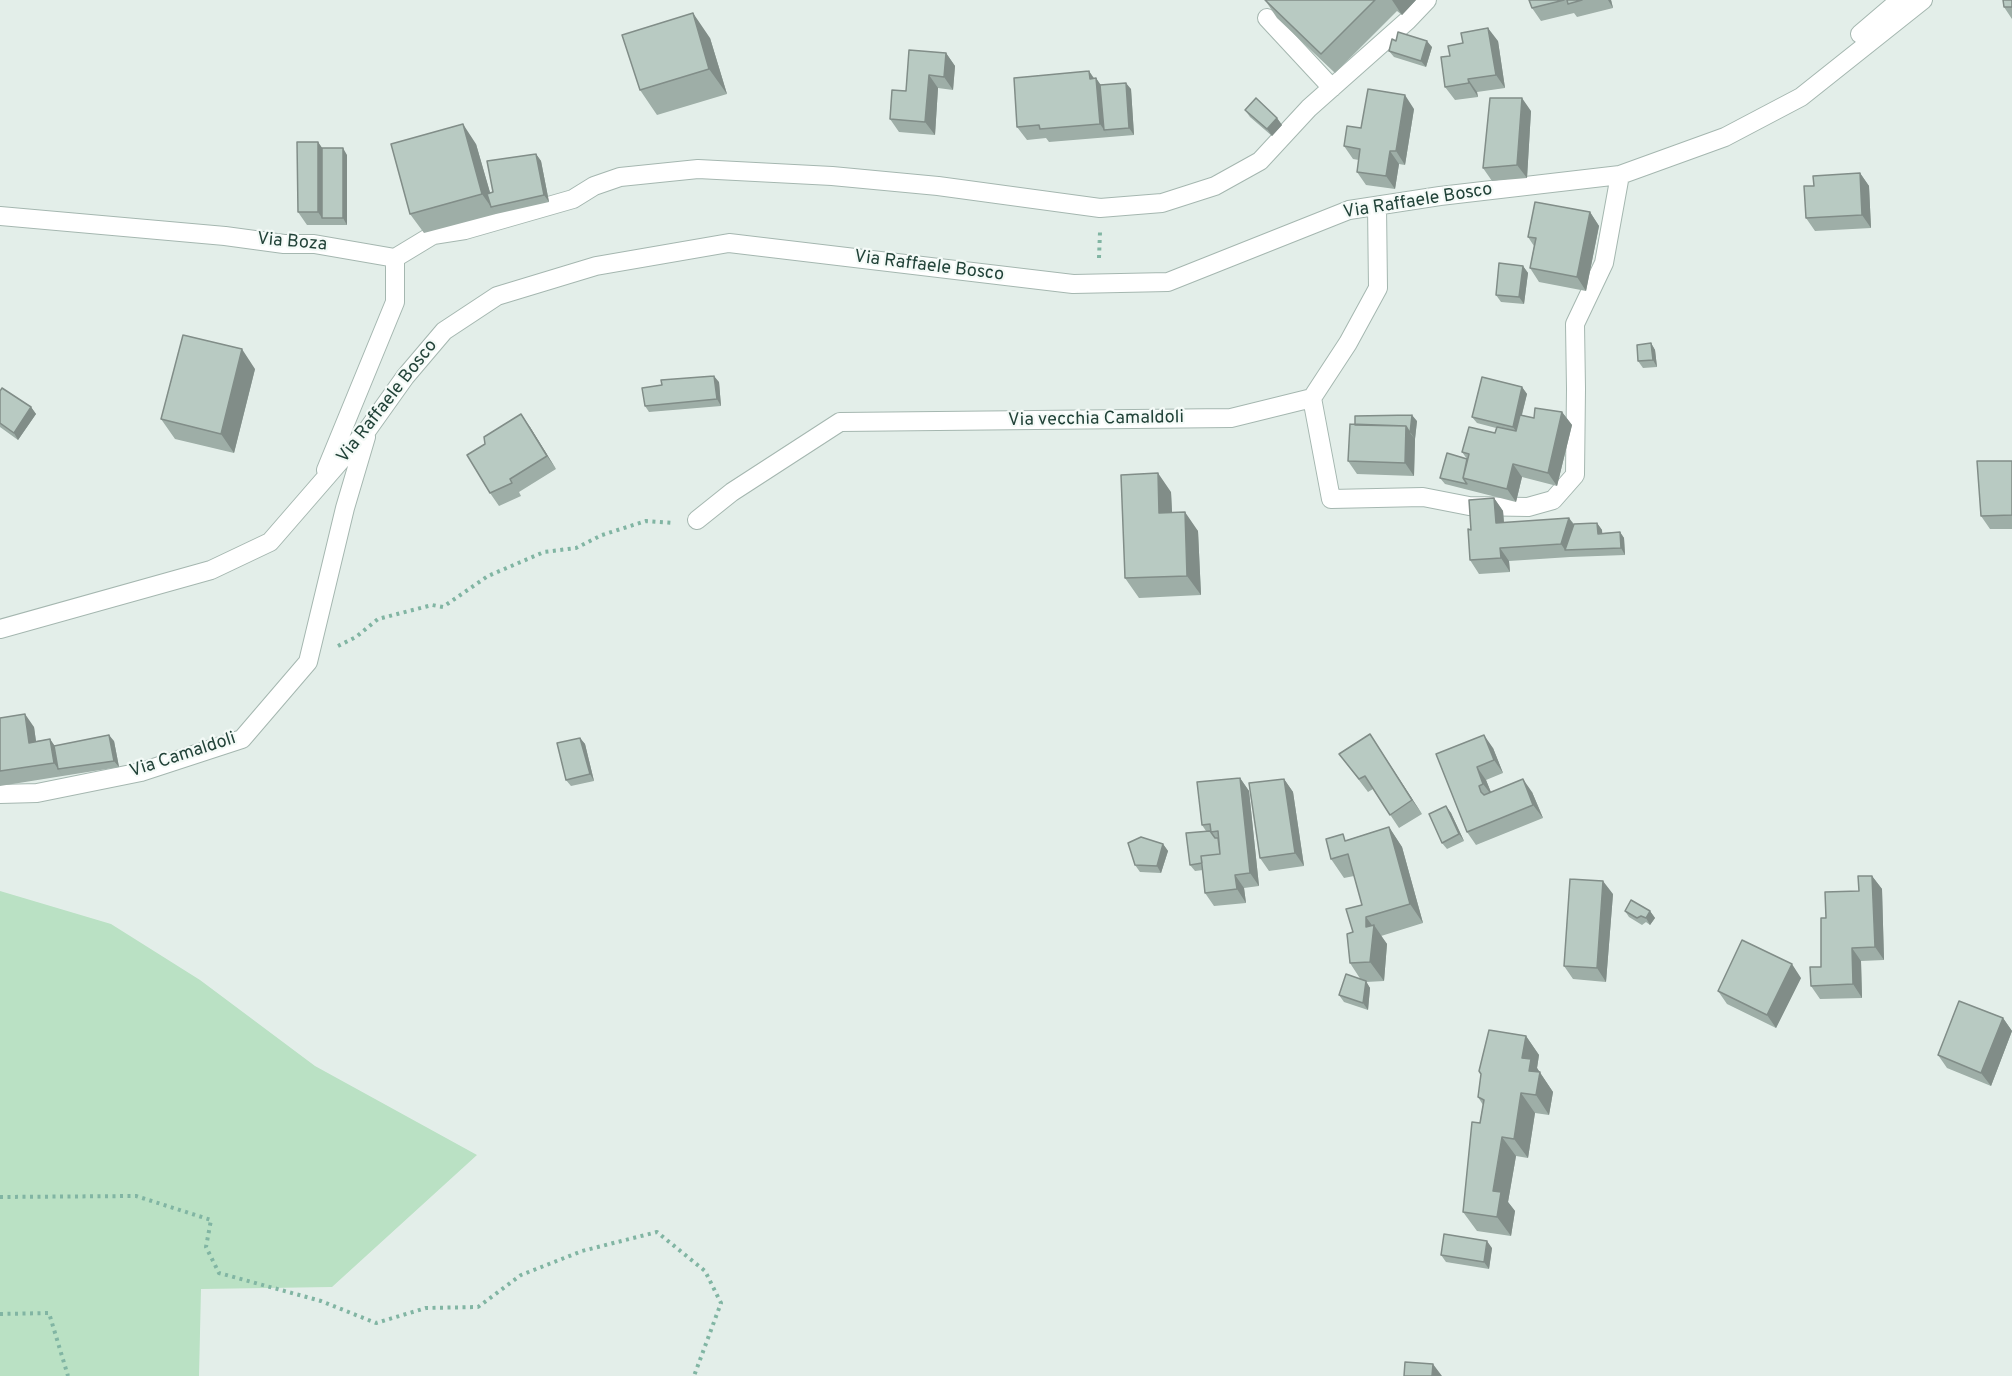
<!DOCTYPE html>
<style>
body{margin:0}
canvas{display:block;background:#e3eee9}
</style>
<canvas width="2012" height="1376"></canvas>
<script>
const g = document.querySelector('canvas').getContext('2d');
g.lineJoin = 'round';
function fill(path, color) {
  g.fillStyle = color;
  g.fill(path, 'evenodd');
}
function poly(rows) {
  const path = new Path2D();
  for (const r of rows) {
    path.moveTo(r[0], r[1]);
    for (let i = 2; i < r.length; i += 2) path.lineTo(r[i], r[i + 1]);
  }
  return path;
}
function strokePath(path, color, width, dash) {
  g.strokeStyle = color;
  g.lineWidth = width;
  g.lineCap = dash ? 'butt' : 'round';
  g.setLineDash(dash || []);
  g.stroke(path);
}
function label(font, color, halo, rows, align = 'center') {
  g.font = font + ' Overpass,sans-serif';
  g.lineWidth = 4.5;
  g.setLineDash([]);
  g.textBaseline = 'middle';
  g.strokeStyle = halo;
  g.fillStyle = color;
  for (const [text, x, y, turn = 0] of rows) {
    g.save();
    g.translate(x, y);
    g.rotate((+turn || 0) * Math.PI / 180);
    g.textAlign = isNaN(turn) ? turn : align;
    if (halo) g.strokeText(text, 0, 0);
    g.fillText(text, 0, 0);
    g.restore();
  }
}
fill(poly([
 [0,891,111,924,200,980,315,1066,477,1155,332,1287,201,1289,199,1376,0,1376]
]), '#bae1c4');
const minor = poly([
 [1267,18,1332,88],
 [1860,34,1900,0],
 [0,216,225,236,284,244,314,244,395,258,433,235,465,230,573,199,594,186,620,177,698,169,832,176,938,186,1100,208,1162,203,1215,186,1260,161,1309,108,1407,21,1427,0],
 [1312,398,1331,499,1423,497,1469,506,1528,507,1553,500,1575,475,1576,389,1575,324,1604,263,1620,175],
 [326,470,395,302,395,258],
 [697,520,732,492,840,422,1231,418,1312,398,1348,343,1378,288,1377,206],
 [0,629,211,570,270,542,368,429,405,377,444,331,497,296,596,266,729,243,1073,284,1168,282,1349,210,1440,196,1620,175,1725,137,1801,97,1923,0],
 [0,794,37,793,141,772,242,739,308,662,345,508,366,437]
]);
strokePath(minor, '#a5b7b0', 20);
strokePath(poly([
 [1099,258,1100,232],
 [338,646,356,637,378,619,432,605,443,607,488,576,544,552,576,548,602,535,646,521,673,523],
 [0,1197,136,1196,211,1220,206,1247,219,1273,321,1301,376,1323,426,1308,478,1307,521,1275,582,1251,657,1232,705,1271,721,1303,694,1376],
 [0,1314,49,1313,68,1376]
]), '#81b5a3', 4, [3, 4.5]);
strokePath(minor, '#fff', 18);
fill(poly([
 [1265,0,1416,0,1402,15,1397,11,1335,73,1277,18],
 [1529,0,1611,0,1613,8,1577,17,1574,13,1541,21,1532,8],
 [2012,0,2012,19,2004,7],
 [710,38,727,94,657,115,640,90],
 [1396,41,1432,47,1426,67,1394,57,1389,51],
 [1498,41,1505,88,1477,92,1478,97,1455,100,1445,87,1450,56],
 [946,53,955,66,953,90,938,88,935,135,899,132,890,119,906,91],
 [1089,71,1094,78,1096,78,1100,85,1131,89,1134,135,1049,142,1046,138,1027,140,1017,127],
 [1414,109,1405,165,1399,164,1395,189,1366,185,1357,172,1359,160,1353,159,1344,146,1361,128],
 [1245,110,1277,118,1282,125,1272,136,1250,117],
 [1531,111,1527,178,1492,181,1483,168],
 [318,142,322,148,347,155,347,225,307,225,298,212],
 [476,144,490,193,493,192,536,154,541,161,549,202,496,214,424,233,410,214],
 [1860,173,1869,186,1871,228,1815,231,1806,218,1814,186],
 [1590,212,1599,226,1586,291,1539,282,1530,268,1534,246,1528,237],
 [1523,266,1528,273,1524,304,1501,302,1496,295],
 [1651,343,1655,350,1657,367,1643,368,1638,361],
 [255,369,234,453,175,439,161,419],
 [719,382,721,406,649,412,645,406],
 [1522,387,1527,394,1522,415,1534,418,1562,412,1572,425,1557,486,1522,477,1516,502,1445,484,1440,478,1467,459,1462,452,1495,433,1496,428,1477,423,1472,417],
 [0,391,31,407,36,414,18,440,0,427],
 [1417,421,1415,439,1414,476,1357,474,1348,461],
 [530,427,556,469,519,492,521,496,499,506,490,493],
 [2012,461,2012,529,1990,529,1981,516],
 [1171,492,1172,512,1198,531,1201,595,1139,598,1125,578],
 [1494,498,1503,511,1504,523,1569,518,1574,524,1597,523,1602,530,1602,533,1620,532,1624,538,1625,555,1570,557,1509,561,1510,572,1479,574,1470,560,1471,530],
 [0,718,34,727,36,741,50,739,54,746,114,741,119,767,0,786],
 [1370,734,1422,814,1399,828,1373,789,1368,792,1339,754],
 [580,738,585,744,594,781,571,786,566,780],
 [1493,748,1503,773,1486,780,1491,793,1532,792,1543,818,1476,845,1467,832,1436,754],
 [1240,778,1249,791,1259,886,1244,888,1246,903,1214,906,1205,893,1203,870,1195,871,1190,865,1206,831,1202,825],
 [1284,779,1293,792,1304,866,1269,871,1260,858],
 [1446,806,1451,813,1464,841,1447,849,1442,843],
 [1389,827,1402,847,1423,923,1381,936,1387,944,1384,981,1366,982,1370,988,1368,1010,1344,1002,1339,995,1361,980,1350,963,1353,932,1362,905,1354,876,1344,878,1331,859,1347,840],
 [1163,844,1168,851,1161,873,1140,872,1135,865],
 [1872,876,1882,889,1884,960,1861,961,1862,998,1820,999,1811,986,1859,891],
 [1613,894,1606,982,1573,979,1564,966],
 [1625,911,1650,911,1655,918,1650,925,1646,922,1642,925,1629,917],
 [1801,978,1776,1028,1727,1004,1718,991],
 [2003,1018,2012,1031,1991,1086,1947,1068,1938,1055],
 [1526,1036,1539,1055,1537,1068,1553,1092,1549,1115,1535,1113,1528,1158,1516,1156,1508,1202,1515,1211,1511,1236,1477,1231,1463,1212,1483,1105,1478,1097],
 [1492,1248,1489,1269,1446,1262,1441,1255]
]), '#9eaea7');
fill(poly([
 [1392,0,1416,0,1402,15],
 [1608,0,1611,0,1613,8],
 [693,13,710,38,727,94,709,69],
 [1488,28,1498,41,1505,88,1496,75],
 [1427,41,1432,47,1426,67,1421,61],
 [946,53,955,66,953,90,944,77],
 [1089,71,1096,82,1096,78,1105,91,1104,130,1109,137,1100,124],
 [929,75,938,88,935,135,925,122],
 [1468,79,1477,92,1478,97,1469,83],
 [1126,83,1131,89,1134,135,1129,128],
 [1405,95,1414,109,1405,165,1396,151],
 [1522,98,1531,111,1527,178,1517,165],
 [1277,118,1282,125,1272,136,1267,129],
 [463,124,476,144,494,206,491,207,496,214,482,194],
 [318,142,327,155,322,218,318,212],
 [343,148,347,155,347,225,343,218],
 [1390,151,1399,164,1395,189,1386,176],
 [536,154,541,161,549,202,544,195],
 [1860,173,1869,186,1871,228,1862,215],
 [1590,212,1599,226,1586,291,1577,277],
 [1523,266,1528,273,1524,304,1519,297],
 [1651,343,1655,350,1657,367,1653,360],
 [242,349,255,369,234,453,221,434],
 [714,376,719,382,721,406,717,399],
 [1522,387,1527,394,1517,433,1513,427],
 [31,407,36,414,18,440,14,433],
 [1562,412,1572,425,1557,486,1548,473],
 [521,414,530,427,556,469,547,456],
 [1412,415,1417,421,1415,439,1410,433],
 [1406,426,1415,439,1414,476,1405,463],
 [1513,464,1522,477,1516,502,1507,489],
 [1158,473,1171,492,1173,532,1159,513],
 [1494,498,1503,511,1505,536,1496,523],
 [1185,512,1198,531,1201,595,1187,576],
 [1569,518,1578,531,1565,550,1561,544],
 [1597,523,1602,530,1603,540,1598,534],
 [1620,532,1624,538,1625,555,1621,548],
 [1500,548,1509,561,1510,572,1501,558],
 [25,714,34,727,38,756,29,743],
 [1370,734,1379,748,1422,814,1412,800],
 [109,735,114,741,119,767,114,761],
 [1484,735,1493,748,1503,773,1494,760],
 [580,738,585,744,594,781,590,774],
 [50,739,59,752,58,769,63,776,54,763],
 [1477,767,1486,780,1493,797,1483,784],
 [1240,778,1249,791,1259,886,1250,873],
 [1284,779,1293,792,1304,866,1295,853],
 [1523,779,1532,792,1543,818,1533,805],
 [1446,806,1451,813,1464,841,1459,834],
 [1389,827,1402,847,1423,923,1410,904],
 [1163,844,1168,851,1161,873,1157,866],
 [1235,875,1244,888,1246,903,1237,889],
 [1872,876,1882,889,1884,960,1875,947],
 [1603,881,1613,894,1606,982,1597,968],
 [1650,911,1655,918,1650,925,1646,918],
 [1366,917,1374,928,1374,925,1387,944,1384,981,1370,962,1366,927],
 [1852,948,1861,961,1862,998,1853,984],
 [1792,964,1801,978,1776,1028,1767,1015],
 [1366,981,1370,988,1368,1010,1363,1003],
 [2003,1018,2012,1031,1991,1086,1981,1073],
 [1526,1036,1539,1055,1537,1068,1553,1092,1549,1115,1536,1095,1529,1071,1522,1058],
 [1521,1093,1535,1113,1528,1158,1514,1139],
 [1502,1137,1516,1156,1508,1202,1515,1211,1511,1236,1497,1217,1493,1191],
 [1487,1241,1492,1248,1489,1269,1484,1262],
 [1433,1364,1442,1376,1432,1376]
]), '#818d88');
const building = poly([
 [1265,0,1375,0,1321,54,1265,0],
 [1529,0,1564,0,1532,8,1529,0],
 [1567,0,1582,0,1568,4,1567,0],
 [2003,0,2012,0,2012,7,2004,7,2003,0],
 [693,13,709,69,640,90,622,35,693,13],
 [1488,28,1496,75,1468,79,1469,83,1445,87,1441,57,1450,56,1448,46,1463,43,1461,33,1488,28],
 [1398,32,1427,41,1421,61,1389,51,1392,39,1396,41,1398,32],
 [909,50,946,53,944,77,929,75,925,122,890,119,892,90,906,91,909,50],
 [1089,71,1090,79,1096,78,1100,124,1040,129,1039,125,1017,127,1014,78,1089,71],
 [1126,83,1129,128,1104,130,1100,85,1126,83],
 [1368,89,1405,95,1396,151,1390,151,1386,176,1357,172,1360,149,1344,146,1347,126,1361,128,1368,89],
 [1256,98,1277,118,1267,129,1245,110,1256,98],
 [1490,98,1522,98,1517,165,1483,168,1490,98],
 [463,124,482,194,410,214,391,144,463,124],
 [297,142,318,142,318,212,298,212,297,142],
 [322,148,343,148,343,218,322,218,322,148],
 [536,154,544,195,491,207,487,194,493,192,487,161,536,154],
 [1860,173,1862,215,1806,218,1804,186,1814,186,1813,176,1860,173],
 [1535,202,1590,212,1577,277,1530,268,1536,238,1528,237,1535,202],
 [1499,263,1523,266,1519,297,1496,295,1499,263],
 [183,335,242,349,221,434,161,419,183,335],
 [1651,343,1653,360,1638,361,1637,345,1651,343],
 [714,376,717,399,645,406,642,388,662,385,661,380,714,376],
 [1482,377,1522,387,1513,427,1472,417,1482,377],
 [2,388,31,407,14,433,0,423,0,391,2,388],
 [1535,408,1562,412,1548,473,1513,464,1507,489,1463,478,1469,454,1462,452,1469,427,1495,433,1497,427,1516,431,1520,415,1534,418,1535,408],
 [521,414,547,456,510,479,512,483,490,493,467,455,485,444,484,437,521,414],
 [1412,415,1410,433,1406,426,1355,425,1355,416,1412,415],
 [1350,424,1406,426,1405,463,1348,461,1350,424],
 [1447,453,1467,459,1463,478,1467,484,1440,478,1447,453],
 [1977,461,2012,461,2012,515,1981,516,1977,461],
 [1158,473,1159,513,1185,512,1187,576,1125,578,1121,475,1158,473],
 [1494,498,1496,523,1569,518,1561,544,1500,548,1501,558,1470,560,1468,529,1471,530,1469,500,1494,498],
 [1597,523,1598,534,1620,532,1621,548,1565,550,1574,524,1597,523],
 [25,714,29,743,50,739,54,763,0,771,0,718,25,714],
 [1370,734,1412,800,1390,815,1365,776,1359,779,1339,754,1370,734],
 [109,735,114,761,58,769,54,746,109,735],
 [1484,735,1494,760,1477,767,1483,784,1479,786,1481,792,1484,795,1523,779,1533,805,1467,832,1436,754,1484,735],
 [580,738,590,774,566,780,557,743,580,738],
 [1240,778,1250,873,1235,875,1237,889,1205,893,1201,856,1220,854,1218,831,1211,832,1210,824,1202,825,1197,782,1240,778],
 [1284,779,1295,853,1260,858,1249,783,1284,779],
 [1446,806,1459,834,1442,843,1429,814,1446,806],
 [1389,827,1410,904,1366,917,1366,927,1374,925,1370,962,1350,963,1347,934,1353,932,1346,909,1362,905,1348,854,1331,859,1326,839,1343,834,1345,841,1389,827],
 [1210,831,1215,838,1218,838,1220,854,1201,856,1202,863,1190,865,1186,833,1210,831],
 [1141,837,1163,844,1157,866,1135,865,1128,843,1141,837],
 [1858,876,1872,876,1875,947,1852,948,1853,984,1811,986,1810,967,1821,967,1821,918,1826,918,1825,892,1859,891,1858,876],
 [1570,879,1603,881,1597,968,1564,966,1570,879],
 [1631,900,1650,911,1646,918,1641,916,1637,918,1625,911,1631,900],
 [1742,940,1792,964,1767,1015,1718,991,1742,940],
 [1346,974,1366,981,1363,1003,1339,995,1346,974],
 [1959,1001,2003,1018,1981,1073,1938,1055,1959,1001],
 [1489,1030,1526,1036,1522,1058,1531,1059,1529,1071,1540,1072,1536,1095,1521,1093,1514,1139,1502,1137,1493,1191,1501,1192,1497,1217,1463,1212,1472,1122,1480,1123,1484,1100,1478,1097,1481,1074,1479,1071,1489,1030],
 [1444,1234,1487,1241,1484,1262,1441,1255,1444,1234],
 [1405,1362,1433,1364,1432,1376,1404,1376,1405,1362]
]);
fill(building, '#b8cac2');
strokePath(building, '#818d88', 1.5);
label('18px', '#214238', '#f4faf7', [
 ["Via Raffaele Bosco",1418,202,-9],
 ["Via Boza",292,243,5],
 ["Via Raffaele Bosco",929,267,7],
 ["Via Raffaele Bosco",388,402,-52],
 ["Via vecchia Camaldoli",1096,420,-1],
 ["Via Camaldoli",183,756,-18]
]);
</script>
